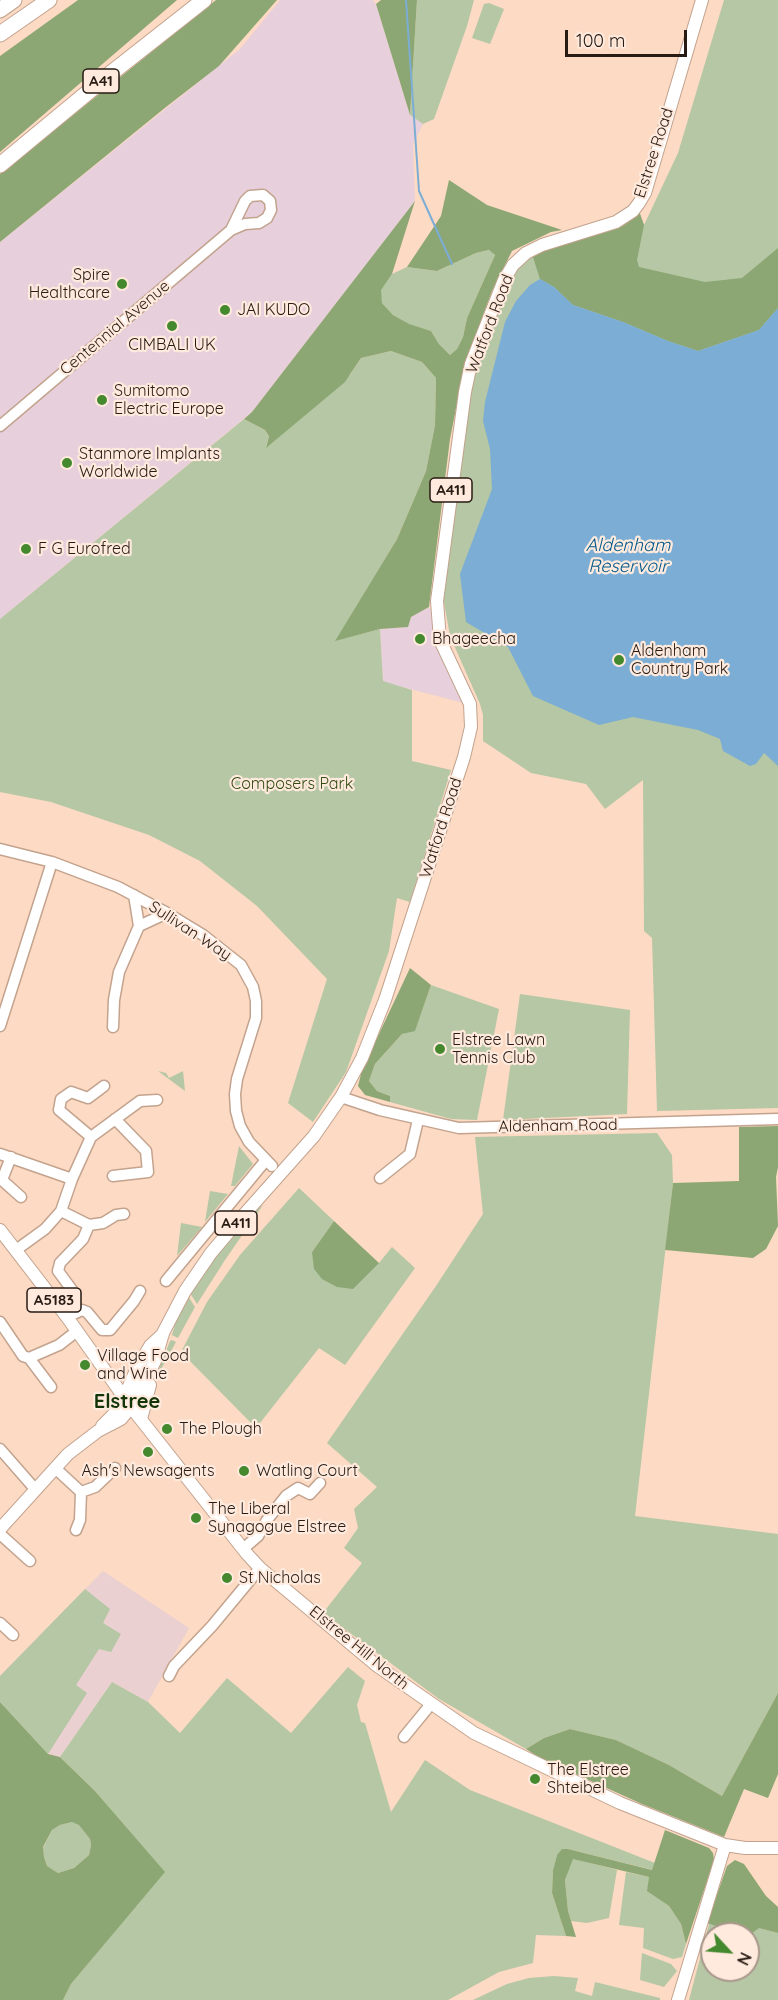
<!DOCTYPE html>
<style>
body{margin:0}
#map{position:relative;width:778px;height:2000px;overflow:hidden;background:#fcdac4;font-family:Quicksand,sans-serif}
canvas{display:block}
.north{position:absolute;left:700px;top:1922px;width:60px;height:60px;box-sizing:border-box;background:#ffeadd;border:2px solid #a9978c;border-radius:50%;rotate:116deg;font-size:16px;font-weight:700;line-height:24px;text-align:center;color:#271b13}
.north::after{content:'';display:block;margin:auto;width:21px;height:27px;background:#44892e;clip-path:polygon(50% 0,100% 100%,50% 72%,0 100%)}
.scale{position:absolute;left:565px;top:30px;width:122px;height:27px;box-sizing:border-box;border:3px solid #271b13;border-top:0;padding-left:8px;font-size:18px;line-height:21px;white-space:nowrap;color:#271b13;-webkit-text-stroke:4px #ffeadd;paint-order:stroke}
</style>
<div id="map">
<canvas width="778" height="2000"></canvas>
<div class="north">N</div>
<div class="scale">100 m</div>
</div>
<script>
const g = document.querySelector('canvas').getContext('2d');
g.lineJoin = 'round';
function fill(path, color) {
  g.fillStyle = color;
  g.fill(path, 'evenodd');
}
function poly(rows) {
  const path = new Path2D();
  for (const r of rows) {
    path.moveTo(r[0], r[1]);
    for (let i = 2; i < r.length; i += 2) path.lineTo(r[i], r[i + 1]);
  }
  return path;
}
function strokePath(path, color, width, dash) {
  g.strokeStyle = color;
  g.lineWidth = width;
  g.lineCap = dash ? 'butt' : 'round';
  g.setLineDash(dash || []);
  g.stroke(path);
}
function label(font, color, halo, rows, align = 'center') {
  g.font = font + ' Quicksand,sans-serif';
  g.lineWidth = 4.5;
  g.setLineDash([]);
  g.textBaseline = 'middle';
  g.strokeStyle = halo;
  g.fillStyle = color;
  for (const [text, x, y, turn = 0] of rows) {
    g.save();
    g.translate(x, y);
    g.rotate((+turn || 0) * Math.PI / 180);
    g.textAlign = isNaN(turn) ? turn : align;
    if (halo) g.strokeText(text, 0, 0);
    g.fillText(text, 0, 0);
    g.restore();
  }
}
fill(poly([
 [280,0,373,0,376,4,410,115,423,124,413,144,415,201,252,412,0,619,0,242,240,49],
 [429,607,432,613,434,635,437,647,464,703,383,682,380,629,407,627,411,617]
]), '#e7d0dc');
fill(poly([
 [103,1571,189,1628,148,1702,112,1682,60,1757,48,1754,0,1702,0,1676]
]), '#ebd0d1');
fill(poly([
 [417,0,474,0,467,26,434,119,423,124,410,115],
 [724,0,778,0,778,1108,657,1111,652,938,644,931,643,780,605,809,586,784,531,773,483,741,483,715,480,704,450,636,443,597,449,539,475,366,513,272,532,254,639,211,644,225,678,153],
 [489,3,504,9,490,44,472,38,484,4],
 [490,250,495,255,467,318,463,337,457,349,450,355,439,344,431,331,409,325,393,315,382,303,380,290,392,274,407,267,437,271,476,253],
 [391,351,422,362,436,378,435,425,426,471,397,539,336,640,380,629,383,681,412,690,412,761,451,770,410,902,397,898,389,951,346,1072,313,1122,288,1103,327,979,257,906,200,861,149,835,51,802,0,792,0,619,244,419,265,430,269,436,266,447,350,375,361,358],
 [431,985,499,1009,477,1120,451,1119,390,1102,390,1096,377,1091,369,1081,375,1064,402,1034,415,1030],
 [520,994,630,1010,627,1114,503,1120],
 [158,1071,166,1073,169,1078,183,1071,185,1091],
 [657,1133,672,1155,673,1183,635,1516,778,1534,778,1693,722,1796,669,1765,616,1740,570,1729,544,1738,526,1749,439,1699,323,1613,362,1563,344,1548,358,1528,354,1509,377,1487,327,1443,436,1286,483,1214,475,1137],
 [239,1146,253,1164,235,1186,231,1186],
 [299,1188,334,1221,312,1252,379,1263,392,1247,415,1268,345,1365,319,1348,256,1428,181,1352,207,1302,240,1255],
 [210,1191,228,1194,205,1222],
 [263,1205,225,1260,197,1304,190,1293,223,1247,246,1219],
 [181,1223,202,1227,177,1256],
 [188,1296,195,1307,178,1338,172,1335,178,1314],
 [172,1340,176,1342,153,1384,170,1341],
 [85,1589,110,1609,103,1623,121,1634,111,1652,99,1649,76,1685,87,1693,48,1754,0,1702,0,1676],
 [348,1667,365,1681,357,1705,361,1722,365,1723,391,1812,425,1760,470,1790,655,1863,653,1870,568,1849,557,1855,553,1870,552,1893,566,1936,536,1935,533,1963,499,1972,448,2000,63,2000,71,1984,164,1872,95,1791,60,1757,112,1682,148,1702,180,1733,227,1678,291,1733],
 [72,1822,79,1824,90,1839,91,1845,89,1855,74,1868,58,1873,47,1866,44,1857,43,1848,52,1830,60,1825],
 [572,1858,617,1870,609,1918,587,1923,571,1921,568,1911,565,1880],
 [626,1872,649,1877,648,1891,669,1906,681,1924,686,1944,682,1957,673,1959,643,1948,644,1928,619,1925],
 [707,1923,746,1924,778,1933,778,2000,689,2000,709,1924],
 [712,1934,748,1934,748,1970,712,1970],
 [642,1953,671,1964,677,1971,664,1987,640,1980],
 [554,1976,578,1978,575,1991,592,1996,595,1982,660,1998,660,2000,473,2000,507,1984,529,1978]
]), '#b5c7a4');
fill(poly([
 [78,0,177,0,0,152,0,56],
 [216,0,277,0,219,66,166,107,0,242,0,174],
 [381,0,417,0,410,115,376,4],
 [449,180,487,205,562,230,551,232,512,251,492,291,464,368,450,439,429,607,411,617,408,627,380,629,335,641,397,539,426,471,435,425,436,378,422,362,391,351,361,358,345,382,266,448,269,436,265,430,244,419,252,412,415,201,392,274,381,290,382,303,393,315,409,324,431,331,439,344,450,355,457,349,463,337,467,318,495,255,489,250,476,253,437,271,407,267,441,216],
 [639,211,644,225,637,260,639,267,705,282,742,278,778,248,778,308,759,330,698,351,668,341,623,322,573,305,554,287,540,279,532,254],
 [410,968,431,985,415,1031,402,1034,375,1064,369,1081,377,1091,390,1096,390,1102,365,1095,358,1086,362,1070],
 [778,1126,778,1167,776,1177,778,1226,766,1249,753,1258,665,1250,673,1183,739,1181,739,1127],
 [334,1221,379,1263,353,1289,337,1287,322,1279,314,1269,312,1252],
 [778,1693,778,1774,768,1798,744,1789,724,1837,642,1804,540,1758,526,1749,544,1738,570,1729,616,1740,669,1765,722,1796],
 [0,1702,48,1754,60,1757,95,1791,165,1872,71,1984,63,2000,0,2000],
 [72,1822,79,1825,90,1839,91,1845,89,1855,74,1868,58,1873,47,1866,44,1857,43,1847,52,1830,60,1825],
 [665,1830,709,1848,713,1853,714,1860,686,1944,681,1924,669,1906,647,1891,649,1877,573,1859,565,1880,568,1911,576,1937,566,1936,552,1893,553,1870,557,1855,562,1849,568,1849,652,1870],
 [735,1860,744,1864,766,1896,778,1907,778,1933,759,1928,748,1936,748,1934,740,1934,707,1923,727,1866]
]), '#8ca773');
fill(poly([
 [540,279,554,287,573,305,623,322,668,341,698,351,759,330,778,308,778,766,764,753,756,764,750,766,723,751,720,739,698,730,633,717,599,725,533,696,508,647,466,622,460,574,492,489,490,449,483,421,485,402,505,322,516,301,530,285]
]), '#7badd5');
strokePath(poly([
 [406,0,419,191,452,264]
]), '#7badd5', 2);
const minor = poly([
 [0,426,231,230,245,224,259,223,267,218,271,210,270,201,263,195,250,196,245,201,231,230],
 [0,849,52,862,118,887,167,913,203,935,241,965,253,987,256,1001,256,1018,237,1079,235,1094,236,1111,240,1126,249,1142,272,1166],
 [139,926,167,913],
 [0,1026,52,862],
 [113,1027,114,1000,119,972,139,926,134,895],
 [341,1097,380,1110,459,1128,778,1119],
 [91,1137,59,1110,61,1099,71,1092,88,1098,104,1086],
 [0,1154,72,1179],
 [11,1157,2,1180,21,1197],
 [113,1176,148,1172,146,1151,115,1119],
 [380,1178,410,1154,418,1120],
 [61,1211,89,1225,103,1223,116,1215,124,1214],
 [16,1250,45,1229,61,1211,72,1179,91,1137,140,1101,157,1100],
 [166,1281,266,1160],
 [75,1294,58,1271,60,1263,83,1239,89,1225],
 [67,1317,82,1310,87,1312,102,1330,110,1330,134,1301,140,1291],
 [0,1322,23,1356,29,1358,59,1345,77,1331],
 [29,1358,51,1387],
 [0,1449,35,1489],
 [55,1468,81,1492,80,1520,76,1530],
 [81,1492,95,1487,115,1468],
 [0,1534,30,1561],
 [243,1549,258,1536,267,1520,286,1496,298,1488,310,1494,320,1483],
 [0,1623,13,1635],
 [169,1676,174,1666,212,1626,260,1568],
 [404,1737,431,1704]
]);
const major = poly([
 [0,1230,67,1317,131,1407,247,1554,260,1568,376,1665,474,1733,620,1803,725,1845,745,1848,778,1848],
 [141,1419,150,1385],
 [102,1426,119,1409,137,1368,150,1346,163,1334],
 [0,1529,68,1454,98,1431,121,1419,131,1407,155,1361,163,1333,185,1291,211,1253,233,1227,314,1136,341,1097,362,1058,385,1000,464,757,471,727,470,704,440,640,437,601,465,392,471,364,504,280,513,265,526,253,542,245,616,222,633,211,639,203,645,193,702,0],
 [678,2000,725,1845]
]);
const highway = poly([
 [0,10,14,0],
 [0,34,49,0],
 [0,165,110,74,204,0]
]);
strokePath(minor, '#c3a38e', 13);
strokePath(major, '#c3a38e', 14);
strokePath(highway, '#c3a38e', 17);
strokePath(minor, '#fff', 10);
strokePath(major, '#fff', 12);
strokePath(highway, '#fff', 15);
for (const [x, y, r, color] of [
 [122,284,6,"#44892e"],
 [225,310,6,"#44892e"],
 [172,326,6,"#44892e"],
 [102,400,6,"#44892e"],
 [67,463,6,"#44892e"],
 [26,549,6,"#44892e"],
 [420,639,6,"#44892e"],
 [619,660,6,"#44892e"],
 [440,1049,6,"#44892e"],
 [85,1365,6,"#44892e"],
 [167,1429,6,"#44892e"],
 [148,1452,6,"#44892e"],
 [244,1471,6,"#44892e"],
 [196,1518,6,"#44892e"],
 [227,1578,6,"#44892e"],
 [535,1779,6,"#44892e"]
]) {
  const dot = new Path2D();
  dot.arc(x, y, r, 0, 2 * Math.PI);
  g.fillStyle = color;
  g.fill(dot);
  strokePath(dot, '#ffeadd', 2);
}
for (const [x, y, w] of [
 [101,81,36],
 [451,490,42],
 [236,1223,42],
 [54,1300,54]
]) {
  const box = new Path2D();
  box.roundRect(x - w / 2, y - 12, w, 24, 4.5);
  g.fillStyle = '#ffeadd';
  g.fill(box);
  strokePath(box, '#271b13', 1.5);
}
label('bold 15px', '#271b13', null, [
 ["A41",101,81],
 ["A411",451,490],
 ["A411",236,1223],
 ["A5183",54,1300]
]);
label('16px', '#271b13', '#ffeadd', [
 ["Elstree Road",654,153,-72],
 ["Watford Road",490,324,-69],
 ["Centennial Avenue",115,328,-40],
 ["Watford Road",441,828,-72],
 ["Sullivan Way",190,931,33],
 ["Aldenham Road",558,1126,-1],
 ["Elstree Hill North",359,1648,39]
]);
label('16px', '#271b13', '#ffeadd', [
 ["Spire",110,275,"right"],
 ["Healthcare",110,293,"right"],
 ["JAI KUDO",237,310],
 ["CIMBALI UK",172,345,"center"],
 ["Sumitomo",114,391],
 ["Electric Europe",114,409],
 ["Stanmore Implants",79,454],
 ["Worldwide",79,472],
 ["F G Eurofred",38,549],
 ["Bhageecha",432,639],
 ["Aldenham",631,651],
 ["Country Park",631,669],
 ["Elstree Lawn",452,1040],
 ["Tennis Club",452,1058],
 ["Village Food",97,1356],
 ["and Wine",97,1374],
 ["The Plough",179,1429],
 ["Ash's Newsagents",148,1471,"center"],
 ["Watling Court",256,1471],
 ["The Liberal",208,1509],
 ["Synagogue Elstree",208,1527],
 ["St Nicholas",239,1578],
 ["The Elstree",547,1770],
 ["Shteibel",547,1788]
], 'left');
label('16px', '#334c13', '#ffeadd', [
 ["Composers Park",292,784]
]);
label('italic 18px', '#005a8c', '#ffeadd', [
 ["Aldenham",628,546],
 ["Reservoir",628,567]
]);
label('bold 20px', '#123407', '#ffeadd', [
 ["Elstree",127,1402]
]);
</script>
